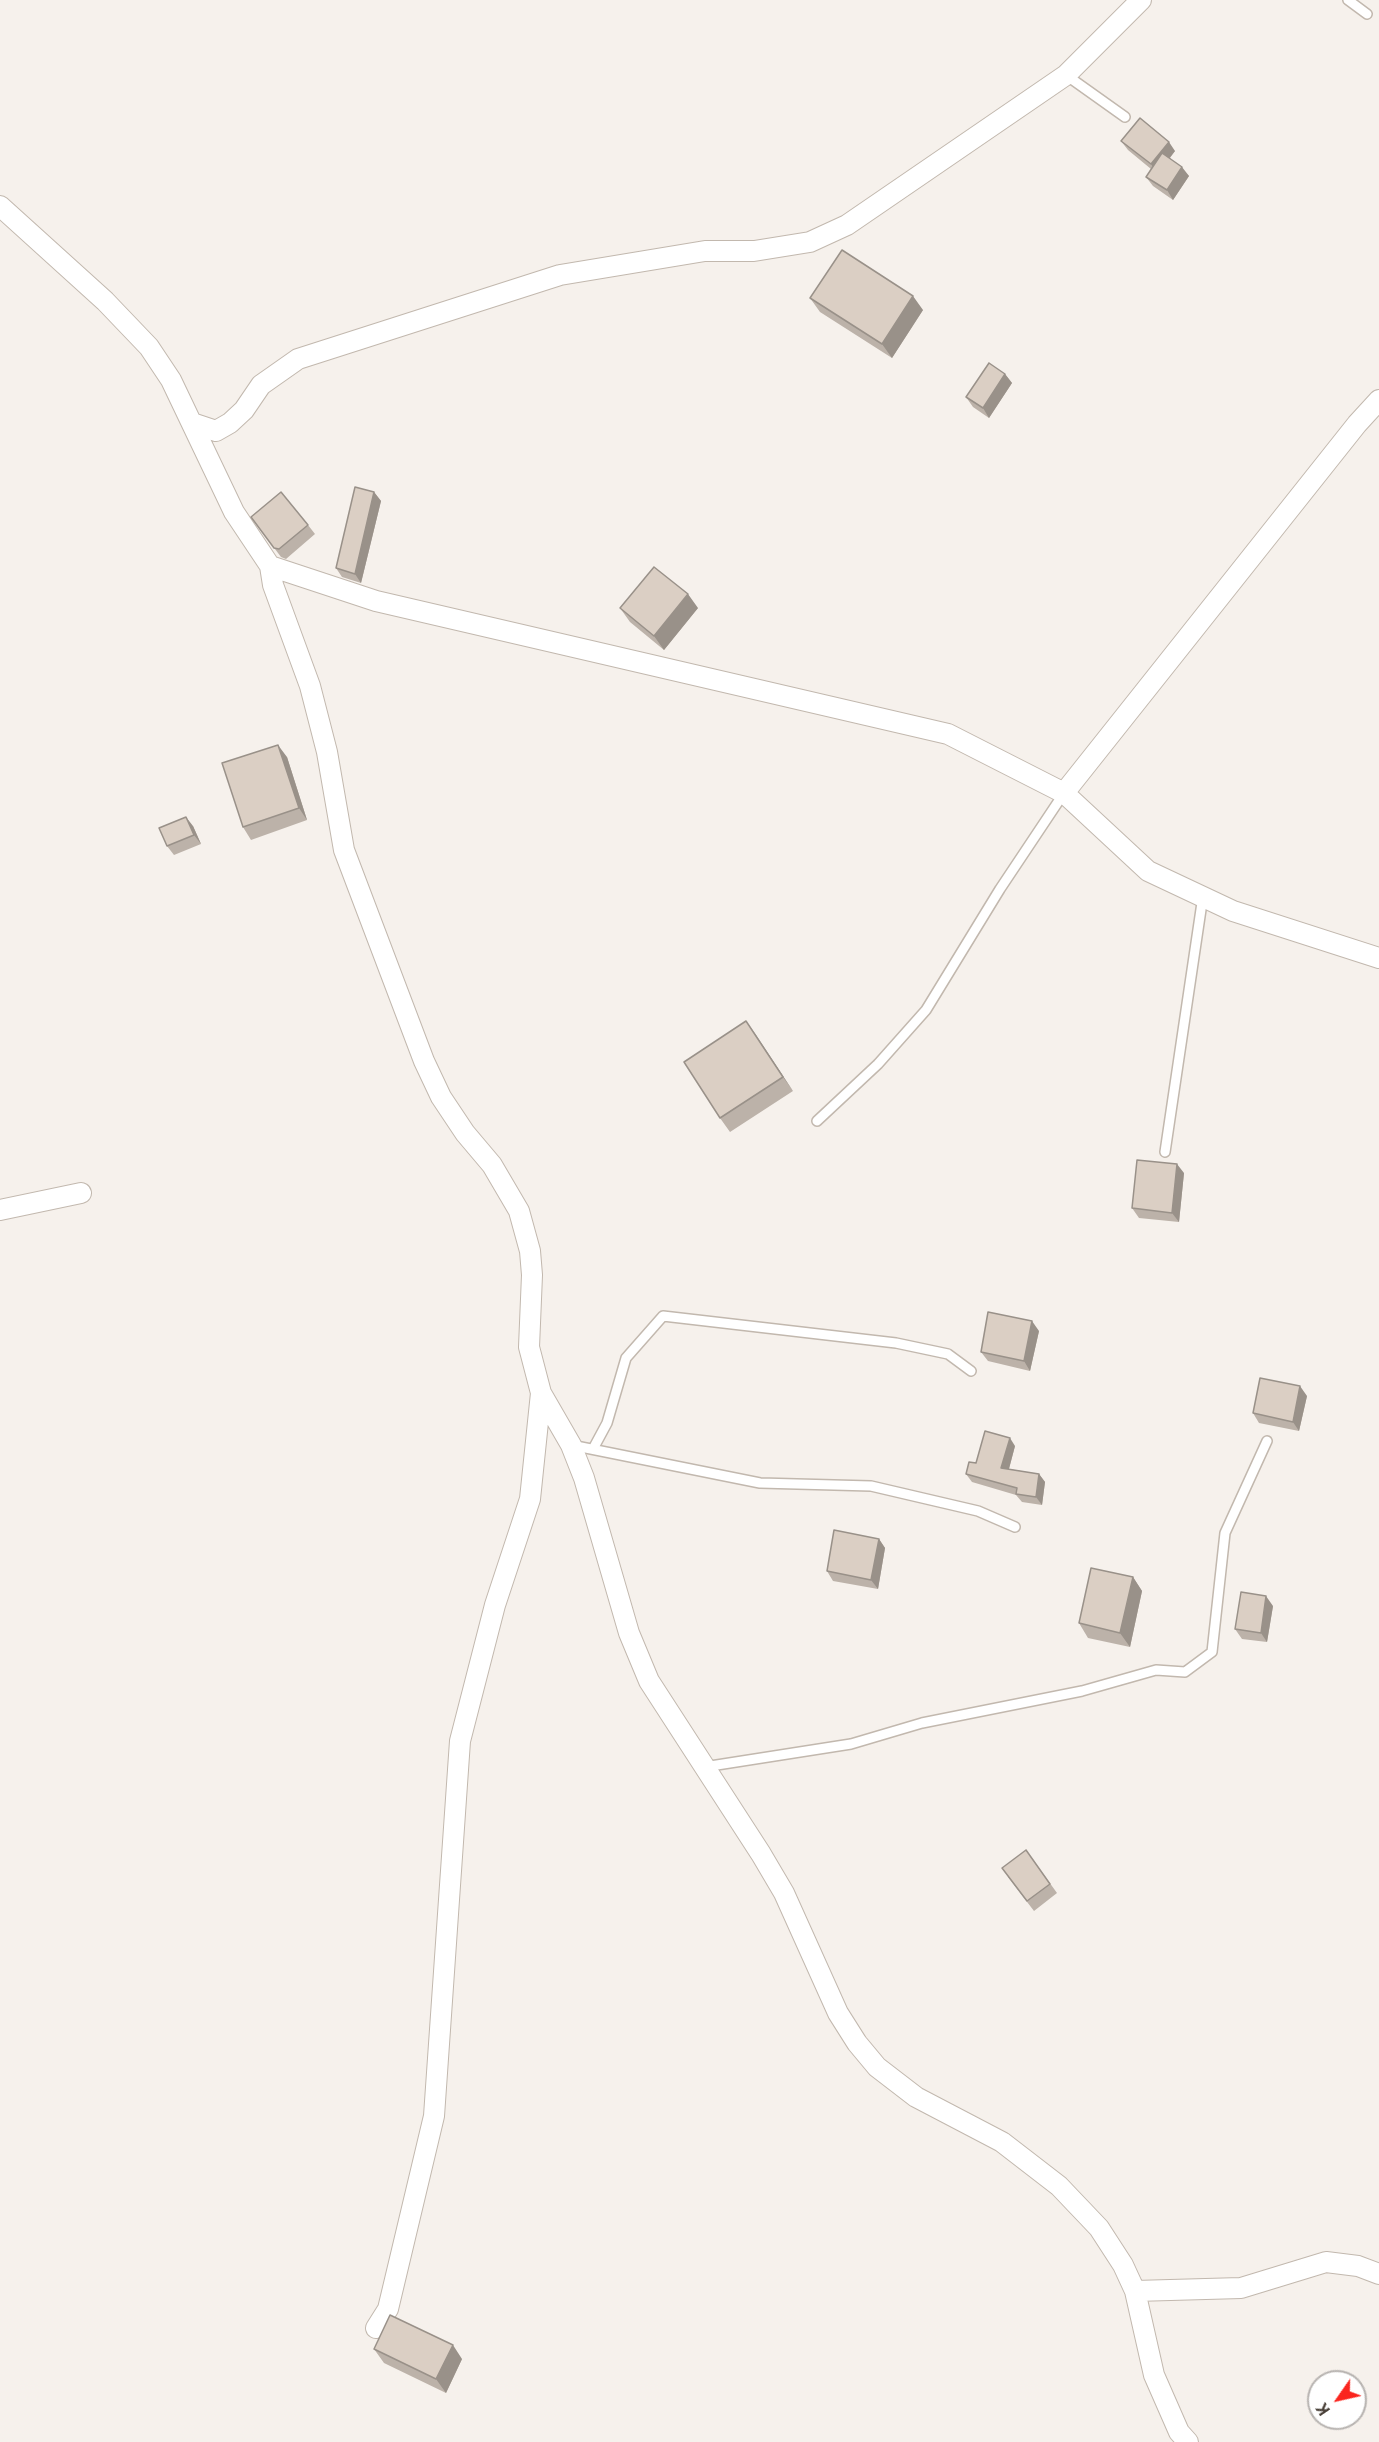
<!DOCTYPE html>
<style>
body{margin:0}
#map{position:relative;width:1379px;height:2442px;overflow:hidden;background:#f6f1ec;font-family:Roboto,sans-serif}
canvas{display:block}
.north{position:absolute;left:1307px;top:2370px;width:60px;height:60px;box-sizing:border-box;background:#fff;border:2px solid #b7b3b0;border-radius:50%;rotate:236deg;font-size:16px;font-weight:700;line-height:24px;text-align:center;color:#4a4139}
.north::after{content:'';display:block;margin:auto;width:21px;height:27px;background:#fa251e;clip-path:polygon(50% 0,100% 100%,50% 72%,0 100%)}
</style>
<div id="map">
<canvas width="1379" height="2442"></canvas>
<div class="north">K</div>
</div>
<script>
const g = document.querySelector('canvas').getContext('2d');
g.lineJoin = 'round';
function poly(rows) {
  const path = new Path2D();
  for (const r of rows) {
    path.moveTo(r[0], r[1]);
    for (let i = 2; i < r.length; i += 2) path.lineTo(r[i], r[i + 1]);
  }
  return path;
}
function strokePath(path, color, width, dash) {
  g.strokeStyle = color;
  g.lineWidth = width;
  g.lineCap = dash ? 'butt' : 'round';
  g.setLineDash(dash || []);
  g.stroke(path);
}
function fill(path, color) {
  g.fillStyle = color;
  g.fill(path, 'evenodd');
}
const lane = poly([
 [1348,0,1367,14],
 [1066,75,1125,117],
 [817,1121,878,1064,926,1010,1000,889,1064,793],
 [1165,1152,1203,896],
 [571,1445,760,1483,871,1486,978,1511,1015,1527],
 [593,1449,607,1423,626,1358,663,1316,896,1343,948,1354,971,1371],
 [704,1767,851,1744,922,1723,1082,1691,1156,1670,1185,1672,1212,1652,1225,1533,1267,1441]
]);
const street = poly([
 [0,206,105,301,149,347,171,380,234,512,270,566,273,585,310,686,327,752,344,850,424,1061,441,1097,465,1133,492,1165,519,1211,530,1251,532,1275,529,1347,541,1393,571,1445,584,1478,629,1633,649,1681,761,1854,784,1893,838,2013,857,2043,877,2067,916,2097,1002,2142,1059,2186,1099,2228,1123,2265,1135,2291,1154,2375,1179,2432,1188,2442],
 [192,423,216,431,230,423,244,410,261,385,298,359,560,275,705,251,754,251,810,242,847,225,1066,75,1141,0],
 [270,566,376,601,948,734,1064,793,1148,871,1233,911,1379,958],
 [1064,793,1357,424,1379,400],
 [0,1210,81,1193],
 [1135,2291,1241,2288,1326,2262,1358,2266,1379,2274],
 [376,2328,388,2309,434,2116,460,1741,495,1605,530,1499,541,1393]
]);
strokePath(lane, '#c2b8ae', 12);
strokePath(street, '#c2b8ae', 22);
strokePath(lane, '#fff', 9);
strokePath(street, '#fff', 20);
fill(poly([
 [1121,141,1175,151,1170,158,1189,176,1173,200,1153,186,1146,177,1151,169,1128,150],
 [810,298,923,310,892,358,820,312],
 [1005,374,1012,383,989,418,973,407,966,397],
 [374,492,381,501,361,583,342,577,336,568],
 [251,517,308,525,315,534,286,559,281,557],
 [620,608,698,608,664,650,630,622],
 [287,757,307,820,251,840,243,827],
 [193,826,201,844,174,855,167,846],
 [746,1021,793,1091,730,1132,720,1118],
 [1184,1173,1179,1222,1139,1218,1132,1208],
 [1039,1331,1030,1371,988,1361,981,1352],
 [1307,1396,1299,1431,1259,1423,1253,1413],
 [1015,1446,1009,1469,1039,1474,1045,1482,1042,1505,1022,1502,1016,1495,972,1482,966,1474,976,1463],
 [879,1539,885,1548,878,1589,833,1581,827,1571],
 [1133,1577,1142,1591,1130,1647,1088,1638,1079,1623],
 [1273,1606,1267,1642,1242,1639,1235,1629],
 [1026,1850,1057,1893,1034,1911,1008,1877],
 [374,2349,462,2359,446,2393,384,2363]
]), '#bcb2a9');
fill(poly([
 [1169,142,1175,151,1157,174,1151,164],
 [1182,167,1189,176,1173,200,1167,190],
 [913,296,923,310,892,358,882,344],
 [1005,374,1012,383,989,418,983,408],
 [374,492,381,501,361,583,355,574],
 [688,594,698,608,664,650,654,636],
 [278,745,287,757,307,820,299,808],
 [186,817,193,826,201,844,194,835],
 [746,1021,756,1035,793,1091,783,1077],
 [1177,1164,1184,1173,1179,1222,1172,1213],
 [1032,1321,1039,1331,1030,1371,1024,1361],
 [1300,1386,1307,1396,1299,1431,1293,1422],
 [1010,1438,1015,1446,1007,1476,1001,1468],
 [1039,1474,1045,1482,1042,1505,1036,1497],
 [879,1539,885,1548,878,1589,871,1580],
 [1133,1577,1142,1591,1130,1647,1120,1633],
 [1266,1596,1273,1606,1267,1642,1261,1633],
 [453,2345,462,2359,446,2393,436,2379]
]), '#999189');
const building = poly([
 [1140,118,1169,142,1151,164,1121,141,1140,118],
 [1162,153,1182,167,1167,190,1146,177,1162,153],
 [842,250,913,296,882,344,810,298,842,250],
 [989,363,1005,374,983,408,966,397,989,363],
 [355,487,374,492,355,574,336,568,355,487],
 [281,492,308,525,279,549,274,548,251,517,281,492],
 [654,567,688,594,654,636,620,608,654,567],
 [278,745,299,808,243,827,222,763,278,745],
 [186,817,194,835,167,846,159,828,186,817],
 [746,1021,783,1077,720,1118,684,1062,746,1021],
 [1137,1160,1177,1164,1172,1213,1132,1208,1137,1160],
 [988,1312,1032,1321,1024,1361,981,1352,988,1312],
 [1260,1378,1300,1386,1293,1422,1253,1413,1260,1378],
 [985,1431,1010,1438,1001,1468,1039,1474,1036,1497,1016,1494,1017,1488,966,1474,969,1462,976,1463,985,1431],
 [834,1530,879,1539,871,1580,827,1571,834,1530],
 [1091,1568,1133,1577,1120,1633,1079,1623,1091,1568],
 [1241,1592,1266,1596,1261,1633,1235,1629,1241,1592],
 [1026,1850,1050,1884,1027,1901,1002,1868,1026,1850],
 [390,2315,453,2345,436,2379,374,2349,390,2315]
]);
fill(building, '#dbcfc4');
strokePath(building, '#999189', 1.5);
</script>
